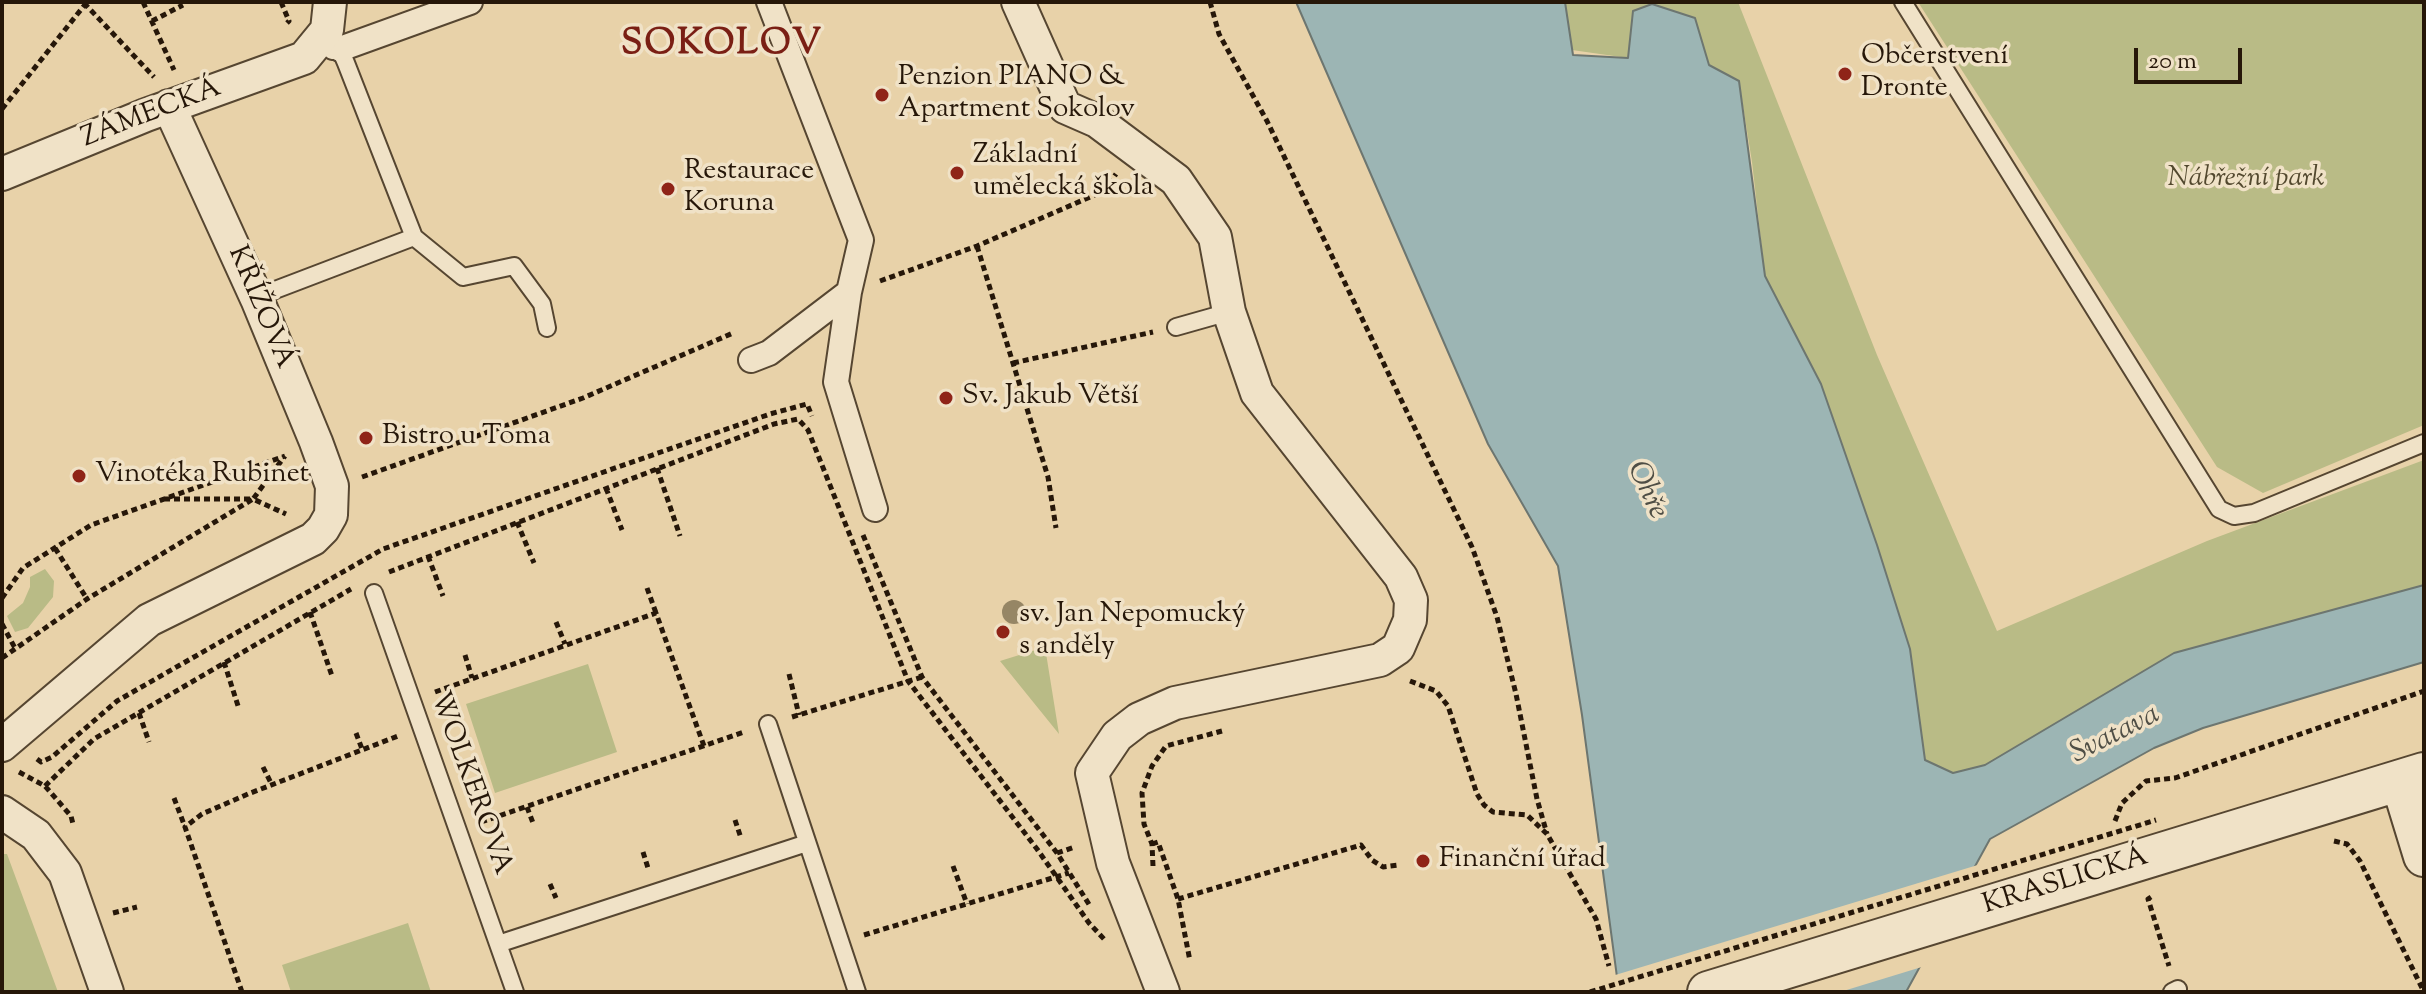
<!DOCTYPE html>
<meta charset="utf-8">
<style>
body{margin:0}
#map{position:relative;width:2426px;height:994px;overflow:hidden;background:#e8d2a9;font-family:"Sorts Mill Goudy",serif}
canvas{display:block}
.frame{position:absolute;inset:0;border:4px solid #261709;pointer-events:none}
.scale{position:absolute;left:2134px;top:48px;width:108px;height:36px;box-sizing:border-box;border:4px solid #261709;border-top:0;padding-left:10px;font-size:24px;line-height:28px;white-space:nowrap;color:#261709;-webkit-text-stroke:6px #f0e2c7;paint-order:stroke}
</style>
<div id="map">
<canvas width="2426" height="994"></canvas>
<div class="frame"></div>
<div class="scale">20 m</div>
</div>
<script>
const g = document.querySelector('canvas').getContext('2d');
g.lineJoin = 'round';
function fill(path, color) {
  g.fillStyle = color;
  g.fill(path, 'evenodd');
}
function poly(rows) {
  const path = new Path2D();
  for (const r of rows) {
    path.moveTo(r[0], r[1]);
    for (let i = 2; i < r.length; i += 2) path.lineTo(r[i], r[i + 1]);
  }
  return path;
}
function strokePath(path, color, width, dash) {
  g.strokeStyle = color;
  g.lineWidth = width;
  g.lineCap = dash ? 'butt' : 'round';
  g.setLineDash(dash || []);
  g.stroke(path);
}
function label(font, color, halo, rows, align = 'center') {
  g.font = font + ' "Sorts Mill Goudy",serif';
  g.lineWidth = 7;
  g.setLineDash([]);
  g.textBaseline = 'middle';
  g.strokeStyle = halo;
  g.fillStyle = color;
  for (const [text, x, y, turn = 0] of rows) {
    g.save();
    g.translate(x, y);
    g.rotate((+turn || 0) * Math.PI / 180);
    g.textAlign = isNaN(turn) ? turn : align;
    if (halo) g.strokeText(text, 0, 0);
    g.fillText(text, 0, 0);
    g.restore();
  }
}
fill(poly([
 [1565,2,1738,2,1877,355,1997,631,2207,541,2424,460,2424,587,2015,749,1985,765,1953,773,1925,760,1910,649,1877,545,1821,384,1765,276,1752,162,1739,81,1709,65,1695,18,1633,11,1628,58,1572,50],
 [1918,2,2424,2,2424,425,2263,493,2217,467],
 [45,569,54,581,53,597,28,628,15,632,7,616,23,603,30,587,30,577],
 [1045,647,1059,734,1000,661],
 [588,664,617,752,495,793,466,704],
 [2,854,7,854,58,992,2,992],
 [408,923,431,992,291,992,282,965]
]), '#b9bb86');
const water = poly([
 [1296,2,1565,2,1573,55,1628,58,1633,11,1652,4,1695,18,1709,65,1739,81,1765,276,1821,384,1877,545,1910,649,1925,760,1953,773,1985,765,2174,653,2424,585,2424,662,2203,728,2154,748,1990,839,1906,992,1619,992,1582,715,1558,566,1488,444,1296,2]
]);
fill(water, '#9cb5b4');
strokePath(water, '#6d7670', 2);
fill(poly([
 [1981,864,1925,966,1840,992,1615,992,1612,976]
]), '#e8d2a9');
const service = poly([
 [1903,2,2219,509,2234,516,2254,513,2424,443],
 [414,237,463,277,514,266,542,304,547,328],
 [257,299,275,290,414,237,346,63,340,49,332,51],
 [1176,327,1229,312],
 [374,593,515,992],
 [768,724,857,992],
 [498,944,807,843],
 [2172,992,2178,989]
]);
const pedestrian = poly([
 [769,2,861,240,849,292,836,382,875,509],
 [340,49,470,2],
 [751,360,769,353,849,292]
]);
const minor = poly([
 [1018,2,1065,107,1097,121,1176,180,1215,237,1229,312,1257,393,1401,577,1411,600,1410,620,1398,648,1380,660,1175,703,1139,719,1117,736,1092,773,1113,863,1163,992],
 [2,174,146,115,304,58,327,30,330,2],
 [2,745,149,620,313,539,323,529,331,515,332,486,316,442,257,299,169,106],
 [2,812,36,835,65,873,107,992]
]);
const tertiary = poly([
 [2401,781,2424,856],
 [1708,992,2424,773]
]);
strokePath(service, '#564631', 20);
strokePath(pedestrian, '#564631', 28);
strokePath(minor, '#564631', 36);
strokePath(tertiary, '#564631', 44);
strokePath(poly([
 [143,2,174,70],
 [281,2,289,21,287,23],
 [1210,2,1219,34,1267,121,1472,547,1497,617,1516,694,1537,799,1547,834],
 [84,3,154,77],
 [152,21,183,5],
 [2,109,87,2],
 [977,246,1048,477,1056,528],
 [880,281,977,246,1104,191,1116,174],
 [1013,363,1153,332],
 [657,468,680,536],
 [362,477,583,398,733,333],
 [606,488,622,530],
 [164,499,253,499,285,456],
 [517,522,534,563],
 [863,535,922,677,1057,853,1090,906],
 [55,548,87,599],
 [428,556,443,596],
 [389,572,774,424,798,419,808,430,908,681,1037,849,1089,923,1104,939],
 [647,588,656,613],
 [2,598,23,568,91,525,285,456],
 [310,612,332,676],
 [556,622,565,644],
 [2,624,16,650],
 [465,655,472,678],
 [2,658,87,599,253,499,286,514],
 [224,662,239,709],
 [789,674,799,715],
 [1410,681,1436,691,1448,706,1477,794,1484,805,1493,812,1527,815,1547,834,1596,919,1609,966],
 [435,692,656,613,704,746],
 [139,713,149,742],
 [792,717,922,677],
 [356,733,362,749],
 [37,759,41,762,52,757,117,701,383,549,770,414,807,404,812,416],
 [263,767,272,785],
 [19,772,45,786,71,816,73,824],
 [45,786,94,739,351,589],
 [174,798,185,827],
 [527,807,533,823],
 [735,820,741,838],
 [2115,821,2122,803,2146,781,2175,778,2424,691],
 [481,822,744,732],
 [2334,841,2347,844,2360,861,2424,992],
 [1152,844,1158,842,1178,899,1190,961],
 [643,852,648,868],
 [1057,853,1075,847],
 [953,866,967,904],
 [1153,866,1152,844,1144,824,1142,793,1152,766,1166,746,1222,731],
 [550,884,556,898],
 [2151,897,2148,899,2169,966],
 [1178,899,1361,845,1372,860,1383,867,1399,865],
 [113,913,137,907],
 [864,935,1069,873],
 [242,992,185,827,202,814,248,794,398,736]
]), '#261709', 5, [6, 4]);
strokePath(service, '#f0e2c7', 16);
strokePath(pedestrian, '#f0e2c7', 24);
strokePath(minor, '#f0e2c7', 32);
strokePath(tertiary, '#f0e2c7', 40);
strokePath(poly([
 [1590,992,2156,820]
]), '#261709', 5, [6, 4]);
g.fillStyle = '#968665';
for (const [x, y] of [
 [1014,612]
]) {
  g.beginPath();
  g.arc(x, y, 12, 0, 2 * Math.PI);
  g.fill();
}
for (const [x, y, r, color] of [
 [1845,74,8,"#8f2418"],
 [882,95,8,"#8f2418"],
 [957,173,8,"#8f2418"],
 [668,189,8,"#8f2418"],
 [946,398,8,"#8f2418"],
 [366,438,8,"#8f2418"],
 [79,476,8,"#8f2418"],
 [1003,632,8,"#8f2418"],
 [1423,861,8,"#8f2418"]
]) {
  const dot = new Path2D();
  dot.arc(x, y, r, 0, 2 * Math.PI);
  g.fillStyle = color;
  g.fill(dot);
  strokePath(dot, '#f0e2c7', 3);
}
label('28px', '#261709', '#f0e2c7', [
 ["Občerstvení",1861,58],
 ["Dronte",1861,90],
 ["Penzion PIANO &",898,79],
 ["Apartment Sokolov",898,111],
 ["Základní",973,157],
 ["umělecká škola",973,189],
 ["Restaurace",684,173],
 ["Koruna",684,205],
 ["Sv. Jakub Větší",962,398],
 ["Bistro u Toma",382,438],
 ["Vinotéka Rubinet",95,476],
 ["sv. Jan Nepomucký",1019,616],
 ["s anděly",1019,648],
 ["Finanční úřad",1439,861]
], 'left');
label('28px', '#261709', '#f0e2c7', [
 ["ZÁMECKÁ",152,115,-21],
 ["KŘÍŽOVÁ",259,308,67],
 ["WOLKEROVA",469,784,70],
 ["KRASLICKÁ",2066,883,-17]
]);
label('italic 28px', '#52482e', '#f0e2c7', [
 ["Nábřežní park",2246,180]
]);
label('italic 30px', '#4f4e45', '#f0e2c7', [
 ["Ohře",1645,491,65],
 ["Svatava",2116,736,-27]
]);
g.letterSpacing = '2px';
label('bold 36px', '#7a1f14', '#f0e2c7', [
 ["SOKOLOV",722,47]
]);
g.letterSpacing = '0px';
</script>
